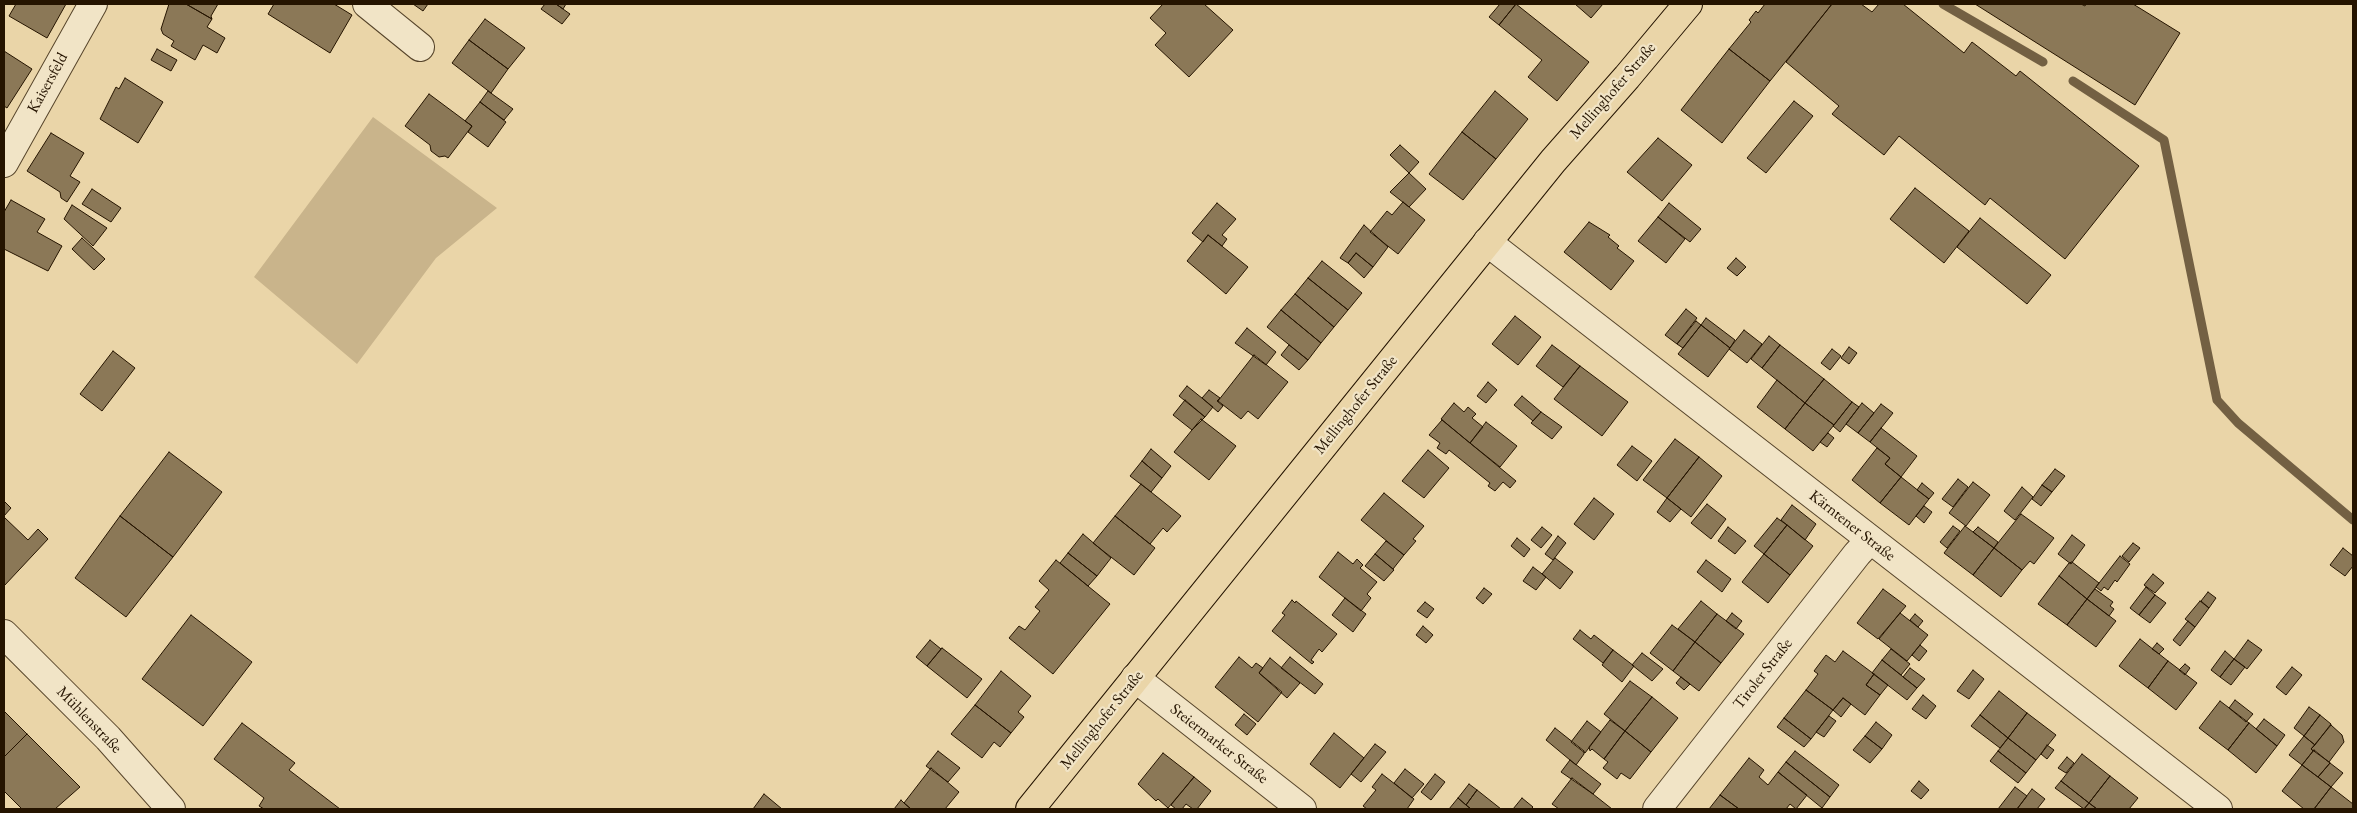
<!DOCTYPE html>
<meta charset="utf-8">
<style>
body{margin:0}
#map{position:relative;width:2357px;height:813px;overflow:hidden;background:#ead5a8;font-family:"EB Garamond",serif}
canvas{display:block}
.frame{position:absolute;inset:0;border:5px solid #251400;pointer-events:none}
</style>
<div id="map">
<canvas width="2357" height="813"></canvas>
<div class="frame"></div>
</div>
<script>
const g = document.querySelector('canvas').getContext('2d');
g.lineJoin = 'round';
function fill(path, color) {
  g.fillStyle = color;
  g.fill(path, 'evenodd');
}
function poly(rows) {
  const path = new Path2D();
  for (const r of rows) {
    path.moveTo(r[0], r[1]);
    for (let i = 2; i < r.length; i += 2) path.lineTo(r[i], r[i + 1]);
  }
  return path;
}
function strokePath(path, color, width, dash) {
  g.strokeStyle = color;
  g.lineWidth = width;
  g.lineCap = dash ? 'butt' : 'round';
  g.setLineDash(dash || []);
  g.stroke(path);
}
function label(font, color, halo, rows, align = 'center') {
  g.font = font + ' "EB Garamond",serif';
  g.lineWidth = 4.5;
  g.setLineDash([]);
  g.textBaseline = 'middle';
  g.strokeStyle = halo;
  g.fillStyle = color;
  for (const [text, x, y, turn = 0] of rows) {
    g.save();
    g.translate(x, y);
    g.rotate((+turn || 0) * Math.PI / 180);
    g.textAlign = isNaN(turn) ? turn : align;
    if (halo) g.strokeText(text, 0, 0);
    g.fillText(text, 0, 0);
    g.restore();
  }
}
fill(poly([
 [373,117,497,208,436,258,357,364,254,277]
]), '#c9b48b');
strokePath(poly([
 [1943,4,2043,62],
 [2073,81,2164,140,2217,400,2238,423,2353,520]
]), '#736043', 9);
const building = poly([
 [16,4,66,4,47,38,9,16,16,4],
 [169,4,186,4,212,19,207,27,225,38,217,53,203,45,195,60,171,46,174,41,163,34,161,29,169,4],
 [186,4,218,4,211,16,212,19,186,4],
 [274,4,334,4,352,15,330,53,268,14,274,4],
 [413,4,428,4,423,11,413,4],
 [545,4,556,4,570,14,562,24,541,9,545,4],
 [556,4,566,4,563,9,556,4],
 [1163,4,1204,4,1233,30,1189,77,1155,45,1166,33,1150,18,1163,4],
 [1500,4,1516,4,1499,25,1489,17,1500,4],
 [1516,4,1589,62,1557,101,1528,77,1542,60,1499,25,1516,4],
 [1575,4,1603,4,1591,18,1575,4],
 [1765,4,1832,4,1770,81,1729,49,1751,22,1749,20,1756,11,1758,13,1765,4],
 [1832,4,1861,4,1872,12,1879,4,1903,4,1964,53,1972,42,2016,76,2020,71,2139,166,2065,259,1990,198,1985,205,1899,136,1884,155,1832,114,1839,106,1786,62,1832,4],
 [1975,4,2081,4,2085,6,2086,4,2133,4,2180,33,2135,105,1975,4],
 [485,19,525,48,508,69,469,40,485,19],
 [469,40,508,69,491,93,452,63,469,40],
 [157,49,177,60,171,71,151,60,157,49],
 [1729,49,1770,81,1722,143,1681,110,1729,49],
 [4,51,32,69,7,108,4,106,4,51],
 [125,78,163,102,138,143,100,119,116,87,119,89,125,78],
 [488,91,513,109,504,120,480,102,488,91],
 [1495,91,1528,119,1496,159,1462,132,1495,91],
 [429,94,472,126,448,158,445,156,439,157,431,151,430,145,405,126,429,94],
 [1794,101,1813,116,1766,173,1747,158,1794,101],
 [480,102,506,122,488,147,468,132,472,126,465,121,480,102],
 [1462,132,1496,159,1463,200,1429,174,1462,132],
 [51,133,84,153,70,176,80,182,67,202,61,198,60,192,27,171,51,133],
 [1658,138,1692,165,1662,201,1627,172,1658,138],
 [1400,145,1419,162,1409,173,1390,155,1400,145],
 [1409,173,1426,189,1409,207,1390,192,1409,173],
 [1915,188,1969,231,1944,263,1890,219,1915,188],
 [92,189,121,208,111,222,82,204,92,189],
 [11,200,45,219,37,232,62,246,48,271,4,249,4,212,11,200],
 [1403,202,1425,220,1398,254,1370,232,1387,211,1392,215,1403,202],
 [1217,203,1236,219,1222,235,1227,239,1222,246,1208,235,1203,242,1192,233,1217,203],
 [1669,203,1701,229,1690,242,1658,217,1669,203],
 [72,205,107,228,93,246,64,219,72,205],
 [1658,217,1685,239,1666,263,1638,241,1658,217],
 [1980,218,2051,275,2027,304,1957,247,1980,218],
 [1589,222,1610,235,1608,237,1619,246,1617,248,1634,261,1611,290,1564,252,1589,222],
 [1364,225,1388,247,1373,267,1356,253,1348,263,1340,258,1364,225],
 [1208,235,1248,267,1226,294,1187,261,1208,235],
 [82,238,105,259,94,270,72,249,82,238],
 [1356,253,1373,267,1364,278,1348,263,1356,253],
 [1736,258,1746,267,1737,276,1727,268,1736,258],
 [1322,261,1362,293,1348,310,1308,278,1322,261],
 [1308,278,1348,310,1334,327,1295,294,1308,278],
 [1295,294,1334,327,1321,343,1281,310,1295,294],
 [1686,309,1697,318,1677,344,1665,335,1686,309],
 [1281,310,1321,343,1308,360,1267,327,1281,310],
 [1515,316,1541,337,1518,365,1492,344,1515,316],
 [1706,318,1735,340,1730,348,1701,325,1706,318],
 [1696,321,1701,325,1683,348,1677,344,1696,321],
 [1701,325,1730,348,1708,377,1678,354,1701,325],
 [1247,328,1276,352,1266,365,1235,343,1247,328],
 [1744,330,1762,344,1747,363,1729,349,1744,330],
 [1769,336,1780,345,1762,368,1751,359,1769,336],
 [1289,345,1308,360,1299,370,1281,355,1289,345],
 [1552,345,1580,366,1563,387,1536,366,1552,345],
 [1780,345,1824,379,1805,403,1762,368,1780,345],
 [1849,347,1857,353,1849,364,1841,358,1849,347],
 [1832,349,1841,356,1830,370,1821,363,1832,349],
 [113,351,135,368,102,411,80,394,113,351],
 [1254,355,1288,382,1258,419,1248,411,1241,419,1218,401,1254,355],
 [1580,366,1628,402,1602,436,1554,399,1580,366],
 [1824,379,1852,402,1834,425,1805,403,1824,379],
 [1777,380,1805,403,1785,429,1757,407,1777,380],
 [1488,382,1497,390,1486,403,1477,396,1488,382],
 [1187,386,1213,407,1205,417,1179,396,1187,386],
 [1209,390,1220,398,1217,401,1223,406,1218,412,1202,398,1209,390],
 [1522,396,1541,412,1533,421,1514,405,1522,396],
 [1185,400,1205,417,1192,430,1173,415,1185,400],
 [1852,402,1859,407,1840,432,1833,426,1852,402],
 [1454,403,1464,412,1468,407,1476,414,1472,418,1483,427,1470,443,1441,419,1454,403],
 [1805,403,1834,425,1813,451,1785,429,1805,403],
 [1862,403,1874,413,1858,433,1846,424,1862,403],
 [1881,404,1893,413,1870,442,1858,433,1881,404],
 [1541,412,1562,427,1552,439,1531,423,1541,412],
 [1201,419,1236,446,1209,480,1174,452,1201,419],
 [1442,420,1516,481,1510,488,1503,482,1495,491,1488,486,1490,483,1449,450,1446,454,1437,448,1440,443,1429,435,1442,420],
 [1486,422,1517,446,1500,467,1470,443,1486,422],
 [1881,428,1917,456,1901,477,1885,464,1890,458,1870,442,1881,428],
 [1828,433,1834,438,1827,447,1820,442,1828,433],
 [1675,439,1699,457,1667,498,1643,480,1675,439],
 [1632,446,1652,461,1637,481,1617,465,1632,446],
 [1877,448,1890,458,1885,464,1901,477,1880,503,1852,480,1877,448],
 [1151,449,1171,466,1162,478,1142,461,1151,449],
 [1428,450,1449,468,1424,498,1402,481,1428,450],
 [169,452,222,492,173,557,120,516,169,452],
 [1699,457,1722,476,1691,517,1667,498,1699,457],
 [1142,461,1162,478,1151,492,1130,476,1142,461],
 [2055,469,2065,476,2052,492,2042,485,2055,469],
 [1901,477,1929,499,1909,525,1880,503,1901,477],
 [1958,479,1968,487,1953,507,1942,499,1958,479],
 [1973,482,1990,495,1966,526,1949,513,1973,482],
 [1922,483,1934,493,1929,499,1917,490,1922,483],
 [1141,484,1181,516,1167,532,1163,528,1150,544,1115,516,1141,484],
 [2042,485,2052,492,2041,506,2032,499,2042,485],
 [2022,487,2033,497,2015,520,2004,511,2022,487],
 [1384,493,1424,526,1413,539,1416,541,1404,555,1361,520,1384,493],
 [1594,498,1614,514,1594,540,1574,524,1594,498],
 [1667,498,1681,509,1670,522,1657,512,1667,498],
 [4,501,11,508,4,516,4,501],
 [1707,504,1726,519,1711,539,1691,523,1707,504],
 [1792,505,1816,524,1805,540,1781,520,1792,505],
 [1924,506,1932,512,1924,523,1916,516,1924,506],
 [2021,514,2054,538,2034,564,2030,561,2022,570,1994,548,2021,514],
 [120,516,173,557,126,617,75,578,120,516],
 [1115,516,1155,548,1134,575,1093,543,1115,516],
 [4,517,28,540,38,529,48,539,4,586,4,517],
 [1777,518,1787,525,1764,554,1754,546,1777,518],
 [1787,525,1813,546,1790,575,1764,554,1787,525],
 [1953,526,1960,531,1947,548,1940,542,1953,526],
 [1965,526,1994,548,1973,575,1944,553,1965,526],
 [1542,527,1552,535,1541,548,1531,540,1542,527],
 [1728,527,1746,541,1735,554,1718,541,1728,527],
 [1978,527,1998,542,1994,548,1973,532,1978,527],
 [1083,534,1111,558,1097,576,1068,553,1083,534],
 [2072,535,2085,545,2071,564,2058,554,2072,535],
 [1558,536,1566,543,1553,560,1545,554,1558,536],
 [1517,538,1530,549,1524,557,1511,546,1517,538],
 [1386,541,1404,555,1393,569,1375,554,1386,541],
 [2133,543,2140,548,2129,562,2122,556,2133,543],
 [1994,548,2022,570,2001,597,1973,575,1994,548],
 [2343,548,2353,556,2353,566,2345,576,2330,565,2343,548],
 [1338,552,1353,564,1357,559,1363,565,1360,568,1377,582,1367,594,1371,598,1361,611,1319,577,1338,552],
 [1068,553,1097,576,1088,586,1060,563,1068,553],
 [1375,554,1394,570,1384,581,1365,566,1375,554],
 [1764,554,1790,575,1768,603,1742,582,1764,554],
 [2120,556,2130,564,2117,582,2115,580,2108,590,2104,587,2101,591,2096,587,2120,556],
 [1555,558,1573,572,1560,589,1542,574,1555,558],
 [1056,560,1110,604,1053,674,1009,638,1019,626,1025,630,1040,611,1035,607,1049,590,1039,581,1056,560],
 [1706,560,1731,579,1722,592,1697,572,1706,560],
 [2072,562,2099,583,2087,599,2059,576,2069,563,2072,562],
 [1533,567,1546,577,1536,590,1523,581,1533,567],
 [2153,574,2164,583,2155,593,2144,585,2153,574],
 [2059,576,2087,599,2067,625,2038,604,2059,576],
 [2146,587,2155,595,2139,615,2130,608,2146,587],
 [1484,588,1492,594,1483,604,1476,598,1484,588],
 [1883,589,1906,606,1878,639,1857,623,1883,589],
 [2095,589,2113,602,2110,606,2114,609,2109,616,2087,599,2095,589],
 [2208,592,2216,598,2209,608,2201,601,2208,592],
 [2155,595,2166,603,2150,623,2139,615,2155,595],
 [1345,598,1366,614,1353,632,1332,615,1345,598],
 [2087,599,2116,621,2096,647,2067,625,2087,599],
 [1292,600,1295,603,1296,601,1337,634,1322,652,1319,649,1311,660,1314,662,1312,664,1272,631,1285,615,1282,613,1292,600],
 [1701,601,1717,614,1695,642,1678,629,1701,601],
 [2200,601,2209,608,2195,627,2185,619,2200,601],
 [1425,602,1434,609,1427,618,1417,611,1425,602],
 [1732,613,1742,621,1736,629,1726,621,1732,613],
 [1900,613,1928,635,1907,661,1879,639,1900,613],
 [1717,614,1744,634,1721,663,1695,642,1717,614],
 [1915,614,1923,621,1918,627,1910,620,1915,614],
 [191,615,252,662,203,726,142,679,191,615],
 [2188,621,2195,627,2180,646,2173,640,2188,621],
 [1672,625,1695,642,1673,671,1650,653,1672,625],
 [1423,626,1433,635,1426,643,1416,635,1423,626],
 [1580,630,1591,639,1594,635,1613,650,1603,663,1573,639,1580,630],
 [2140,639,2168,661,2148,688,2119,666,2140,639],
 [930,640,941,649,927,666,916,657,930,640],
 [2248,640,2262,650,2247,669,2234,659,2248,640],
 [1695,642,1721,663,1699,691,1673,671,1695,642],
 [2157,643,2164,649,2159,654,2152,649,2157,643],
 [1920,645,1927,651,1919,661,1912,655,1920,645],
 [942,648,982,679,967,698,927,666,942,648],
 [1891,649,1910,664,1901,675,1882,660,1891,649],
 [1613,650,1634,666,1622,682,1602,665,1613,650],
 [1843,651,1874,674,1866,685,1880,695,1865,715,1843,698,1833,710,1806,690,1818,674,1814,671,1826,655,1835,662,1843,651],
 [2225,651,2234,659,2220,677,2211,670,2225,651],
 [1642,653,1663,669,1652,681,1632,665,1642,653],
 [1239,657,1252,668,1256,663,1263,668,1259,673,1282,692,1258,722,1215,687,1239,657],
 [1290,657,1323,684,1315,694,1281,668,1290,657],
 [1270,658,1300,683,1287,698,1259,673,1270,658],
 [2234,659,2245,667,2231,685,2220,677,2234,659],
 [1882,660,1917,688,1907,700,1872,673,1882,660],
 [2168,661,2197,683,2176,710,2148,688,2168,661],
 [2185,664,2190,668,2185,675,2179,670,2185,664],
 [2292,667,2302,675,2286,695,2276,687,2292,667],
 [1910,668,1925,679,1917,688,1903,677,1910,668],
 [1973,670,1984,679,1969,699,1957,691,1973,670],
 [1001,671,1031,696,1018,712,1024,717,1011,733,975,705,1001,671],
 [1874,674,1888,685,1880,695,1866,685,1874,674],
 [1681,677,1690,684,1684,690,1676,683,1681,677],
 [1630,681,1652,697,1625,731,1604,714,1630,681],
 [1806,690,1833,710,1811,739,1784,718,1806,690],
 [1999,691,2027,713,2008,738,1980,715,1999,691],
 [1923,695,1936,706,1926,719,1912,709,1923,695],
 [1652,697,1678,718,1651,752,1625,731,1652,697],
 [1843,698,1851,704,1841,717,1833,710,1843,698],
 [2235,700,2253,714,2246,722,2229,708,2235,700],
 [2220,701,2249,723,2228,750,2199,728,2220,701],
 [975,705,1011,733,1000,747,994,742,982,758,951,734,975,705],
 [2309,707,2320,715,2304,736,2294,728,2309,707],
 [4,711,27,734,4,757,4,711],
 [2027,713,2056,735,2036,760,2008,738,2027,713],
 [1244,714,1256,724,1247,735,1235,725,1244,714],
 [1980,715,2008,738,2000,748,1971,726,1980,715],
 [2320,715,2331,724,2315,745,2304,736,2320,715],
 [1829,716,1836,721,1824,737,1816,732,1829,716],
 [1784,718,1811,739,1804,747,1777,727,1784,718],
 [2264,719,2285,735,2277,746,2256,729,2264,719],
 [1610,720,1625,731,1604,759,1592,749,1590,751,1589,747,1610,720],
 [1587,721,1601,732,1585,753,1571,742,1587,721],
 [1876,722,1892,735,1882,749,1865,736,1876,722],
 [242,723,295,763,289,770,340,809,264,809,259,806,264,798,214,759,242,723],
 [2249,723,2277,746,2256,773,2228,750,2249,723],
 [2331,725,2342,735,2344,742,2329,762,2311,749,2331,725],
 [1555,728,1584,751,1584,754,1576,765,1546,740,1555,728],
 [1625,731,1651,752,1630,779,1621,773,1617,779,1603,768,1608,762,1604,759,1625,731],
 [1334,733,1364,758,1340,788,1310,764,1334,733],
 [27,734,80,787,55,809,22,809,4,791,4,757,27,734],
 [1865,736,1882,749,1870,763,1853,750,1865,736],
 [2304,736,2315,745,2311,749,2313,751,2302,765,2289,755,2304,736],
 [2008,738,2036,760,2026,773,1998,751,2008,738],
 [1375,744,1386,752,1361,782,1351,774,1375,744],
 [2047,745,2054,750,2047,759,2041,754,2047,745],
 [2314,750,2330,763,2318,777,2302,765,2314,750],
 [938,751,960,768,948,782,926,766,938,751],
 [1795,751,1839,785,1830,797,1786,762,1795,751],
 [1998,751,2026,773,2018,783,1990,761,1998,751],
 [1163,753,1194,777,1168,808,1158,799,1156,801,1138,784,1163,753],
 [2082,754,2110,776,2089,803,2061,781,2082,754],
 [2067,757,2074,763,2066,773,2058,768,2067,757],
 [1749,758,1764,770,1759,777,1768,785,1778,772,1807,795,1796,809,1790,804,1786,809,1739,809,1720,795,1749,758],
 [1570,760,1601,784,1593,794,1561,772,1570,760],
 [1786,762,1830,797,1822,808,1778,772,1786,762],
 [2330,763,2343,773,2331,787,2318,777,2330,763],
 [2302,765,2331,787,2314,809,2304,809,2282,791,2302,765],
 [931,768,959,792,945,809,911,809,904,803,931,768],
 [1405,769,1424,784,1412,798,1394,783,1405,769],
 [1382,774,1414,799,1407,809,1367,809,1363,806,1376,790,1372,787,1382,774],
 [1435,774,1445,782,1431,800,1421,792,1435,774],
 [2110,776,2138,798,2129,809,2097,809,2089,803,2110,776],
 [1194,777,1211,791,1197,809,1193,809,1186,804,1182,809,1176,809,1171,805,1194,777],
 [1572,778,1593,794,1612,809,1559,809,1552,804,1572,778],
 [1919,781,1929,790,1921,799,1911,791,1919,781],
 [2061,781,2089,803,2084,809,2055,788,2061,781],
 [1469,784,1477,790,1466,805,1458,798,1469,784],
 [2015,787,2027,796,2017,809,1998,809,2015,787],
 [2331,787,2353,804,2353,809,2314,809,2331,787],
 [2032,789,2045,799,2037,809,2017,809,2032,789],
 [1477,790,1501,809,1471,809,1466,805,1477,790],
 [764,794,782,809,753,809,764,794],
 [1720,795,1739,809,1709,809,1720,795],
 [1458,798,1466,805,1471,809,1449,809,1458,798],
 [1522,798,1533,807,1531,809,1513,809,1522,798],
 [901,800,904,803,911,809,894,809,901,800],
 [2089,803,2097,809,2084,809,2089,803]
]);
fill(building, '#8b7857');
strokePath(building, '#251400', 1);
const minor = poly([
 [367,4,420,47],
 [4,163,93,4],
 [1487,242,2218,809],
 [4,634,108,738,171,809],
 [1135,678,1302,809],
 [1657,809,1857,554,1870,540]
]);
const major = poly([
 [1030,809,1553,161,1627,77,1688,4]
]);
strokePath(minor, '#56442a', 30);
strokePath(major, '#251400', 30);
strokePath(minor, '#f1e4c6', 28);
strokePath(major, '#ead5a8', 28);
label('16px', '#251400', '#f1e4c6', [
 ["Kaisersfeld",48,83,-61],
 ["Mellinghofer Straße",1613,91,-49],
 ["Mellinghofer Straße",1356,405,-51],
 ["Kärntener Straße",1852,526,38],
 ["Tiroler Straße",1763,674,-52],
 ["Mühlenstraße",89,720,46],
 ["Mellinghofer Straße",1102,720,-51],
 ["Steiermarker Straße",1219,744,38]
]);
</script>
